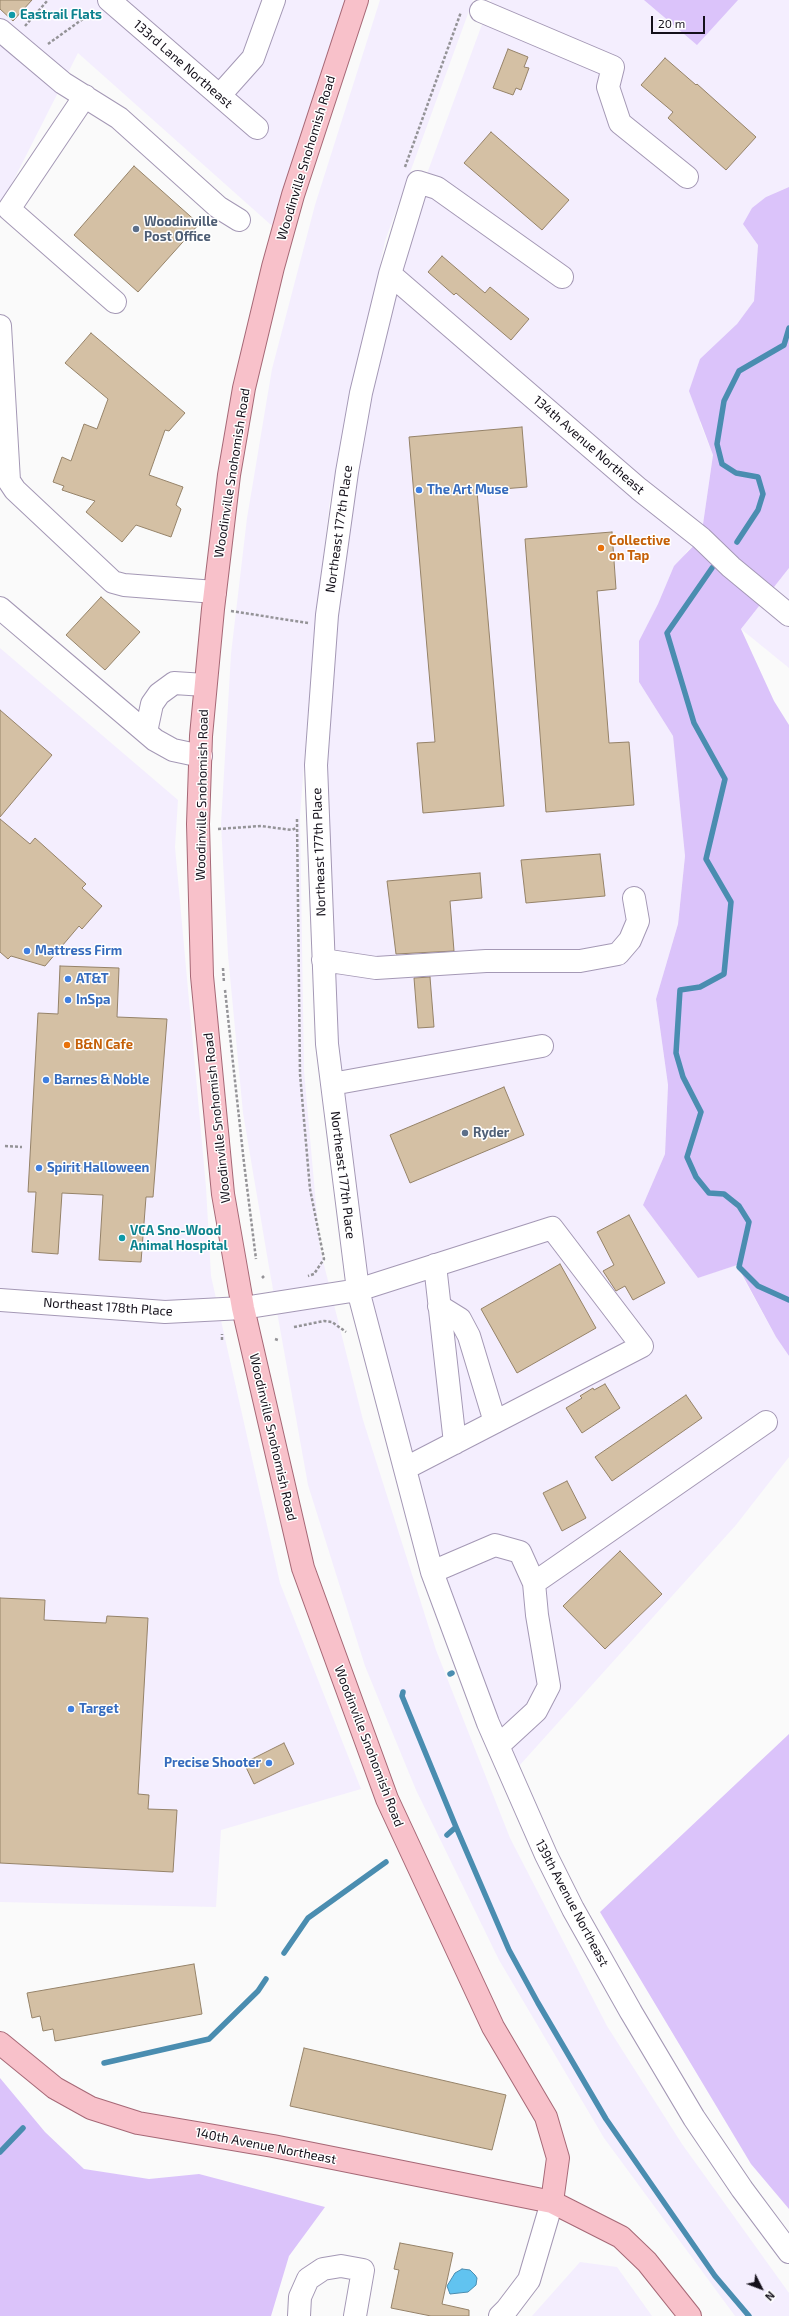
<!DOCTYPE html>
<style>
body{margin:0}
#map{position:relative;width:789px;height:2316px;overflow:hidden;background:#fafafa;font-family:"Exo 2",sans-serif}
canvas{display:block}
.north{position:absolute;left:741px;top:2268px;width:40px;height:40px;-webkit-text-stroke:3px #fff;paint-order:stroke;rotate:132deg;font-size:11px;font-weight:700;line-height:16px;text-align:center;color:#14101a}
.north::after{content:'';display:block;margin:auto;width:14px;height:18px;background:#14101a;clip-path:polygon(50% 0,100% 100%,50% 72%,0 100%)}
.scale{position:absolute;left:651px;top:16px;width:54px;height:18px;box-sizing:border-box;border:2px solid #14101a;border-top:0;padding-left:5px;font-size:12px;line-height:14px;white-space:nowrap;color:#14101a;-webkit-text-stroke:3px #fff;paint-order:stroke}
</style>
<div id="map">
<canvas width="789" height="2316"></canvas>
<div class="north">N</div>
<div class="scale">20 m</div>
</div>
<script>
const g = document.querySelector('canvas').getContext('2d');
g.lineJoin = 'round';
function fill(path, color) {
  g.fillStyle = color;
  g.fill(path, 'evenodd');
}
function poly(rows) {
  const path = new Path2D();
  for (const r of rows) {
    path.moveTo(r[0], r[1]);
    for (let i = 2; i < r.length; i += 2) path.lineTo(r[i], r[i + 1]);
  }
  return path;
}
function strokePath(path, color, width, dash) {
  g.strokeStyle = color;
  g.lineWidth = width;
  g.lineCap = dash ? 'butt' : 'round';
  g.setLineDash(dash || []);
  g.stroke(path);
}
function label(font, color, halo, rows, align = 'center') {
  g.font = font + ' "Exo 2",sans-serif';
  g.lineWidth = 3;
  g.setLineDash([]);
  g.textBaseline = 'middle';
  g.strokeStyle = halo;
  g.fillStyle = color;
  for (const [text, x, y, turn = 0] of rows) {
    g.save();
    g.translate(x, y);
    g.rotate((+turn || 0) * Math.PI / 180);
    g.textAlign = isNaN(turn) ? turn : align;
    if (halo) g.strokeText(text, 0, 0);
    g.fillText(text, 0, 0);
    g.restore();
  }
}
fill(poly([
 [0,0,365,0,289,241,78,53,0,207],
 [380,0,473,0,385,241,330,500,314,634,300,816,304,1071,320,1249,363,1420,436,1650,510,1838,607,2026,682,2144,789,2293,789,2316,735,2316,604,2138,499,1960,416,1790,365,1666,308,1485,269,1267,243,1113,228,955,221,824,231,654,247,518,272,369,315,205],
 [491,0,789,0,789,187,766,197,758,245,754,301,737,324,700,423,713,455,701,538,687,551,639,641,639,682,673,736,685,856,678,924,656,999,668,1085,665,1154,643,1205,698,1278,736,1265,776,1337,789,1356,789,1457,736,1525,510,1776,488,1723,358,1290,327,1044,327,615,390,274],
 [789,568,789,668,741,629],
 [0,648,178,800,175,847,206,1187,211,1276,280,1583,361,1789,221,1830,216,1907,0,1902],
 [580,2262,617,2267,652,2316,532,2316]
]), '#f4eefe');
fill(poly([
 [644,0,738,0,697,45],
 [789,187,789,568,741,629,774,701,789,725,789,1356,776,1337,737,1265,698,1278,643,1205,665,1154,668,1085,656,999,678,924,685,856,673,736,639,682,639,641,658,604,674,566,701,538,713,455,689,391,700,359,737,324,754,301,758,245,743,224,752,208,766,197],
 [789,1734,789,2209,751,2164,600,1912],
 [0,2078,45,2132,84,2169,149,2179,199,2174,325,2207,289,2256,271,2316,0,2316]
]), '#dbc3fa');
const water = poly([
 [462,2269,470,2270,475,2275,477,2278,476,2285,468,2292,450,2294,447,2286,455,2273,462,2269]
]);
fill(water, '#61c3f0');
strokePath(water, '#4a8db0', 1);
strokePath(poly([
 [737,542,758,510,763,494,758,477,736,473,722,464,717,444,724,401,739,371,784,345,789,328],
 [712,568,667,633,694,723,725,779,706,859,731,902,724,974,700,987,680,990,676,1053,683,1077,701,1112,687,1157,696,1177,709,1193,724,1194,739,1206,749,1222,739,1267,758,1286,789,1300],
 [450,1674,452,1673],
 [403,1692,402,1696,456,1827,447,1835],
 [456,1827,509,1950,538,2003,606,2119,715,2276,749,2316],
 [284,1953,308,1918,386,1862],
 [104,2063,209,2039,258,1991,266,1979],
 [0,2152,23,2128]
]), '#4a8db0', 5.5);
const building = poly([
 [0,0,32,0,13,21,0,9,0,0],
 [508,49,528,57,524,67,529,68,521,90,516,88,513,95,493,88,508,49],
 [665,58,696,85,697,84,756,137,726,170,668,118,673,112,641,85,665,58],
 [491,132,569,200,542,230,464,163,491,132],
 [134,166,199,224,138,292,74,235,134,166],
 [442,256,485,293,490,287,529,319,511,340,456,293,454,295,428,272,442,256],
 [91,333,185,413,169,431,165,430,149,475,183,487,176,505,181,509,171,537,136,525,122,542,86,512,95,501,62,490,64,486,53,482,62,457,71,461,84,424,97,429,108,399,65,363,91,333],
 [522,427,527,487,477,491,504,806,423,813,417,743,435,742,409,437,522,427],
 [612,532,616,589,597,591,609,743,629,742,634,805,546,812,525,539,612,532],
 [101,597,140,632,105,670,66,635,101,597],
 [0,710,52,755,0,817,0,710],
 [0,819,30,844,35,838,86,884,82,888,102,906,82,929,79,926,45,966,11,956,8,959,0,952,0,819],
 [600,854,605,896,526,903,521,860,600,854],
 [480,873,482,898,450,901,454,951,396,954,387,881,480,873],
 [60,966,119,968,117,1017,167,1019,153,1197,146,1197,141,1262,99,1260,103,1195,62,1193,58,1254,32,1252,36,1192,28,1192,38,1013,58,1014,60,966],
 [430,977,434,1027,418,1028,414,978,430,977],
 [504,1087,524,1135,410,1183,390,1135,504,1087],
 [629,1215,665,1283,633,1300,625,1286,616,1291,603,1271,614,1265,597,1232,629,1215],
 [560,1264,596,1328,517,1373,481,1309,560,1264],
 [605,1384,620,1408,582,1433,566,1408,582,1398,580,1396,593,1388,594,1390,605,1384],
 [686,1395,702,1418,612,1481,595,1457,686,1395],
 [567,1481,586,1518,562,1531,543,1493,567,1481],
 [620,1551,662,1594,605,1649,563,1606,620,1551],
 [0,1598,45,1600,44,1620,106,1623,107,1616,148,1618,138,1794,149,1795,148,1809,177,1810,173,1872,0,1863,0,1598],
 [284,1743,294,1764,254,1784,244,1763,284,1743],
 [194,1964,202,2014,55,2041,53,2029,43,2031,40,2016,32,2018,27,1993,194,1964],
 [304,2048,506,2095,492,2150,290,2106,304,2048],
 [400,2243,453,2253,442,2304,469,2310,469,2316,431,2316,391,2308,399,2270,394,2269,400,2243]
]);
fill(building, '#d4c0a4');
strokePath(building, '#968369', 1);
const minor = poly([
 [109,0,257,128],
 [481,11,613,67,608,87,620,123,687,177],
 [0,30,63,83,119,118,218,207,239,220],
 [220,95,253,58,274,0],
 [85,96,9,209,115,302],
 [390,274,639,489,701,538,731,567,789,615],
 [562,277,437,188,418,182,390,274,361,393,347,472,327,615,316,765,327,1044,358,1290,432,1572,488,1723,546,1855,573,1909,631,2012,694,2118,742,2189,789,2252],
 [0,326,9,481,15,490,113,582,124,585,215,592],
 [0,608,155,740,173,750,201,756],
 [146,732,152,704,159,694,174,683,205,685],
 [323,960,376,968,486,961,580,961,618,954,630,940,638,921,634,898],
 [332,1084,542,1046],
 [435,1265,455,1443],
 [0,1300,165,1312,243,1308,358,1290,552,1228,642,1346,406,1468],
 [439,1306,460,1319,469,1336,495,1422],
 [432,1572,495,1545,520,1552,534,1583],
 [498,1746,536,1711,549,1686,537,1615,534,1583,766,1422],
 [299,2316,300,2297,308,2279,323,2269,341,2266,363,2270,355,2316],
 [500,2316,507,2309,529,2280,552,2202]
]);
const major = poly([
 [357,0,293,195,273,267,244,388,229,475,213,609,201,736,198,824,202,976,223,1194,243,1308,303,1568,387,1799,493,2027,546,2117,558,2158,552,2202],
 [0,2043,55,2088,91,2108,138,2123,273,2146,552,2202,621,2237,647,2262,690,2316]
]);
strokePath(minor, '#a498b5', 24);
strokePath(major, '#a66876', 24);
strokePath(poly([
 [25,26,48,0],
 [48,44,94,11],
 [405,167,461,12],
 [231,611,308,623],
 [297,819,300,1074,310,1189,324,1259,314,1274,308,1276],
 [218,829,261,826,292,830,296,828],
 [223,968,224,983],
 [225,990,244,1163,256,1259],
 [5,1146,22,1147],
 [262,1278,264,1276],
 [294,1327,324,1321,332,1322,346,1332],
 [275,1339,278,1340],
 [222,1340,222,1334]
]), '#949397', 2.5, [3, 2]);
strokePath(minor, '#fff', 22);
strokePath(major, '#f8c1ca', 22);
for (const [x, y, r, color] of [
 [12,15,4,"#0f9aa8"],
 [136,229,4,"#5c6f8a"],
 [419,490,4,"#3f7fe0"],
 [601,548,4,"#e8710a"],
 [27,951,4,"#3f7fe0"],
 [68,979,4,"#3f7fe0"],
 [68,1000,4,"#3f7fe0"],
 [67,1045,4,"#e8710a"],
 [46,1080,4,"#3f7fe0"],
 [465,1133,4,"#5c6f8a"],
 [39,1168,4,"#3f7fe0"],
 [122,1238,4,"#0f9aa8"],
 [71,1709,4,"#3f7fe0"],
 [269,1763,4,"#3f7fe0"]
]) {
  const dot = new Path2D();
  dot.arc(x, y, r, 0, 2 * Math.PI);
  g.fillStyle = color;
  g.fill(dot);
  strokePath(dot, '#fff', 1.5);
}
label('bold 13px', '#0d838f', '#fff', [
 ["Eastrail Flats",20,15],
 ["VCA Sno-Wood",130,1231],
 ["Animal Hospital",130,1246]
], 'left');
label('13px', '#14101a', '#fff', [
 ["133rd Lane Northeast",183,64,41],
 ["Woodinville Snohomish Road",306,158,-73],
 ["134th Avenue Northeast",589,445,41],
 ["Woodinville Snohomish Road",232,473,-81],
 ["Northeast 177th Place",339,529,-82],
 ["Woodinville Snohomish Road",202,795,-89],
 ["Northeast 177th Place",319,852,-92],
 ["Woodinville Snohomish Road",217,1118,-96],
 ["Northeast 177th Place",343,1175,83],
 ["Northeast 178th Place",108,1307,4],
 ["Woodinville Snohomish Road",273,1437,77],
 ["Woodinville Snohomish Road",369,1746,69],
 ["139th Avenue Northeast",572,1903,62],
 ["140th Avenue Northeast",266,2146,11]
]);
label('bold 13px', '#4e5e75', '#fff', [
 ["Woodinville",144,222],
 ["Post Office",144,237],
 ["Ryder",473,1133]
], 'left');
label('bold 13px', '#366cbe', '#fff', [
 ["The Art Muse",427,490],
 ["Mattress Firm",35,951],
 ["AT&T",76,979],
 ["InSpa",76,1000],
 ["Barnes & Noble",54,1080],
 ["Spirit Halloween",47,1168],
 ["Target",79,1709],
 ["Precise Shooter",261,1763,"right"]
], 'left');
label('bold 13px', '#c56008', '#fff', [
 ["Collective",609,541],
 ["on Tap",609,556],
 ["B&N Cafe",75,1045]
], 'left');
</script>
